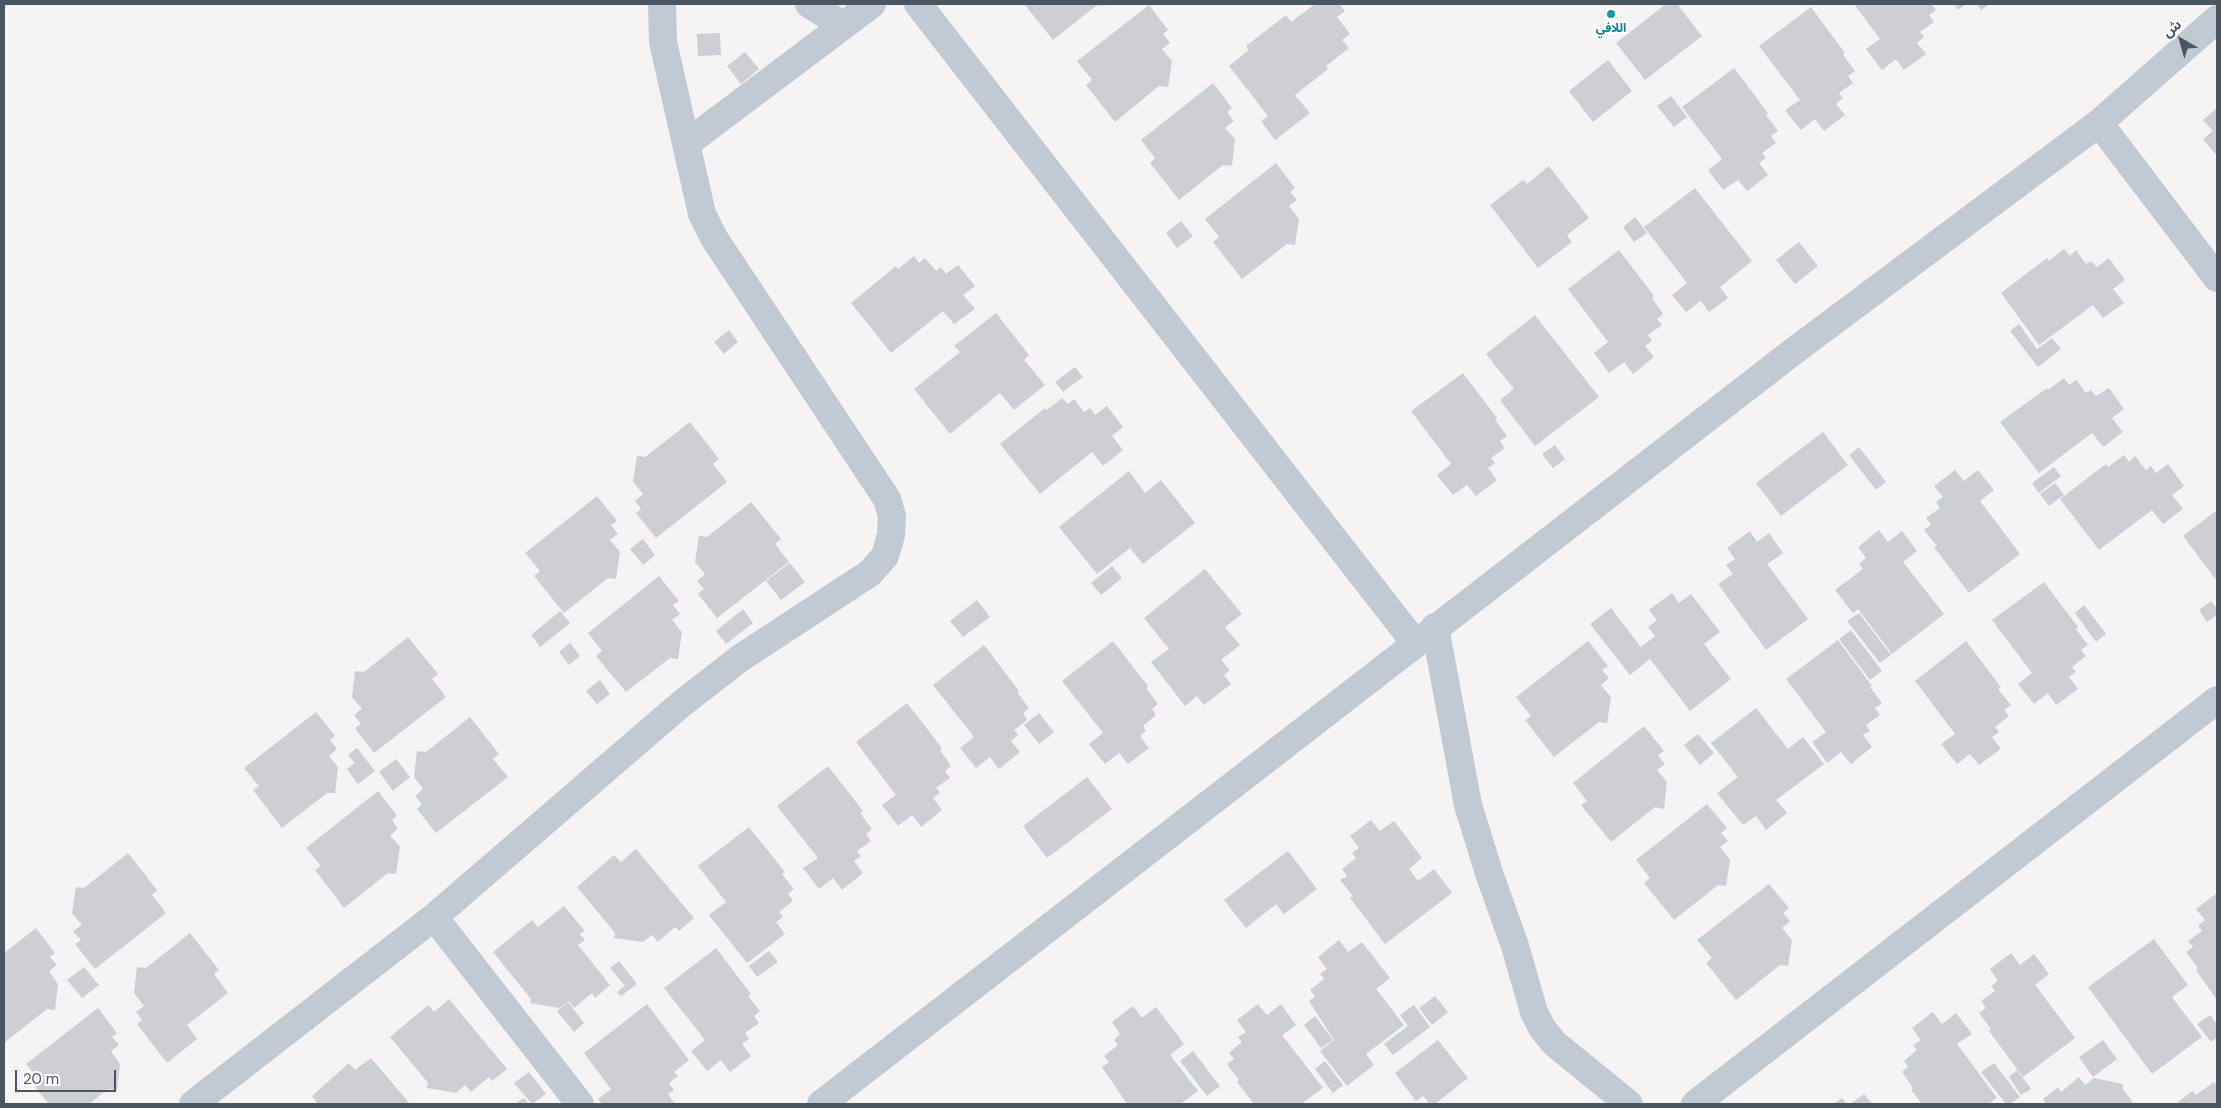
<!DOCTYPE html>
<meta charset="utf-8">
<style>
body{margin:0}
#map{position:relative;width:2221px;height:1108px;overflow:hidden;background:#f5f3f3;font-family:"DM Sans","Noto Sans Arabic",sans-serif}
canvas{display:block}
.frame{position:absolute;inset:0;border:5px solid #4a5661;pointer-events:none}
.north{position:absolute;left:2156px;top:15px;width:50px;height:50px;-webkit-text-stroke:4px #fff;paint-order:stroke;rotate:322deg;font-size:14px;font-weight:700;line-height:20px;text-align:center;color:#4a5661}
.north::after{content:'';display:block;margin:auto;width:18px;height:22px;background:#4a5661;clip-path:polygon(50% 0,100% 100%,50% 72%,0 100%)}
.scale{position:absolute;left:15px;top:1070px;width:101px;height:22px;box-sizing:border-box;border:2px solid #4a5661;border-top:0;padding-left:6px;font-size:15px;line-height:18px;white-space:nowrap;color:#4a5661;-webkit-text-stroke:4px #fff;paint-order:stroke}
</style>
<div id="map">
<canvas width="2221" height="1108"></canvas>
<div class="frame"></div>
<div class="north">ش</div>
<div class="scale">20 m</div>
</div>
<script>
const g = document.querySelector('canvas').getContext('2d');
g.lineJoin = 'round';
function fill(path, color) {
  g.fillStyle = color;
  g.fill(path, 'evenodd');
}
function poly(rows) {
  const path = new Path2D();
  for (const r of rows) {
    path.moveTo(r[0], r[1]);
    for (let i = 2; i < r.length; i += 2) path.lineTo(r[i], r[i + 1]);
  }
  return path;
}
function strokePath(path, color, width, dash) {
  g.strokeStyle = color;
  g.lineWidth = width;
  g.lineCap = dash ? 'butt' : 'round';
  g.setLineDash(dash || []);
  g.stroke(path);
}
function label(font, color, halo, rows, align = 'center') {
  g.font = font + ' "DM Sans","Noto Sans Arabic",sans-serif';
  g.lineWidth = 5;
  g.setLineDash([]);
  g.textBaseline = 'middle';
  g.strokeStyle = halo;
  g.fillStyle = color;
  for (const [text, x, y, turn = 0] of rows) {
    g.save();
    g.translate(x, y);
    g.rotate((+turn || 0) * Math.PI / 180);
    g.textAlign = isNaN(turn) ? turn : align;
    if (halo) g.strokeText(text, 0, 0);
    g.fillText(text, 0, 0);
    g.restore();
  }
}
fill(poly([
 [1024,4,1106,4,1105,6,1097,5,1053,40],
 [1315,4,1339,4,1345,11,1337,17,1350,34,1342,40,1349,48,1326,66,1328,69,1295,95,1310,113,1275,140,1261,121,1268,116,1229,66,1249,50,1246,46,1286,15,1291,22],
 [1666,4,1677,4,1702,36,1645,80,1616,43],
 [1854,4,1931,4,1936,10,1929,15,1934,22,1920,32,1924,37,1917,43,1926,54,1904,70,1896,59,1882,70,1866,49,1880,39],
 [1954,4,1966,4,1958,10],
 [1977,4,1990,4,1981,10],
 [1149,5,1168,30,1163,34,1170,43,1162,49,1172,61,1168,87,1159,86,1115,122,1086,85,1092,80,1077,61],
 [1811,7,1845,53,1843,55,1855,71,1848,76,1853,83,1839,93,1843,98,1836,104,1845,115,1824,131,1815,119,1801,130,1785,110,1800,100,1759,46],
 [720,33,721,55,698,56,697,34],
 [745,52,759,69,741,84,727,66],
 [1608,60,1632,91,1593,122,1569,91],
 [1734,68,1768,113,1766,115,1778,131,1771,136,1776,143,1762,153,1766,158,1759,163,1768,175,1747,191,1738,180,1723,190,1708,170,1722,159,1682,107],
 [1213,83,1232,108,1227,112,1234,121,1225,128,1235,139,1232,166,1223,165,1179,200,1150,163,1155,158,1141,140],
 [1671,96,1687,117,1674,127,1657,106],
 [2217,108,2217,156,2203,139,2213,131,2203,120],
 [1276,163,1295,188,1290,192,1297,200,1289,206,1299,219,1295,245,1287,244,1242,279,1213,242,1219,237,1205,219],
 [1549,166,1589,218,1567,235,1572,242,1538,268,1490,205,1523,180,1527,184],
 [1695,188,1752,261,1720,287,1728,298,1709,312,1701,301,1686,312,1672,295,1687,283,1644,227],
 [1635,217,1647,233,1634,242,1623,227],
 [1181,221,1193,236,1177,248,1166,233],
 [1799,242,1818,266,1795,284,1776,260],
 [2064,249,2070,256,2076,250,2086,264,2091,261,2097,267,2109,258,2125,280,2113,289,2124,303,2103,318,2093,305,2039,345,2001,293,2047,258,2049,261],
 [1619,250,1654,296,1652,298,1663,314,1657,319,1662,325,1648,335,1652,341,1645,346,1654,357,1633,374,1624,362,1609,373,1594,353,1608,342,1568,289],
 [914,256,919,263,925,258,936,271,941,267,946,274,958,265,975,286,963,295,975,309,954,324,943,311,891,353,851,303,896,266,898,269],
 [996,313,1029,355,1024,360,1045,385,1014,410,1000,393,950,434,914,389,960,352,954,346],
 [1535,315,1599,397,1535,446,1500,400,1514,389,1486,354],
 [2019,324,2037,349,2052,338,2061,349,2038,367,2010,331],
 [729,330,738,342,724,354,714,342],
 [1075,367,1083,377,1063,392,1055,382],
 [1463,373,1497,418,1495,420,1507,436,1500,441,1505,448,1491,458,1495,463,1488,468,1497,480,1476,496,1467,485,1453,495,1437,475,1451,464,1411,411],
 [2064,378,2069,385,2076,380,2086,393,2091,390,2096,396,2109,388,2124,409,2112,418,2123,432,2103,447,2092,433,2039,473,2000,422,2047,388,2048,390],
 [1062,398,1068,404,1074,399,1084,412,1090,408,1095,415,1107,406,1123,427,1112,436,1123,450,1103,466,1092,452,1040,494,1000,444,1045,408,1047,410],
 [690,422,719,459,713,464,727,482,656,538,636,513,641,509,635,501,643,494,633,482,637,456,645,457],
 [1823,432,1848,465,1781,516,1756,483],
 [1555,445,1565,459,1553,468,1542,454],
 [1859,447,1886,482,1876,490,1849,455],
 [2124,455,2129,462,2135,456,2146,470,2151,466,2156,473,2168,464,2184,486,2172,495,2183,509,2163,524,2152,510,2099,550,2060,499,2106,464,2108,467],
 [2054,467,2061,476,2039,493,2032,483],
 [1955,470,1964,481,1978,470,1994,490,1980,501,2020,554,1969,593,1934,547,1937,546,1924,530,1931,525,1926,518,1940,508,1936,502,1943,497,1934,486],
 [1129,471,1145,493,1161,480,1195,523,1143,564,1130,548,1097,574,1059,527],
 [2055,483,2064,495,2049,506,2040,494],
 [597,496,617,521,611,525,618,534,610,540,620,552,616,579,608,578,564,613,534,576,540,571,525,553],
 [751,502,781,539,775,544,789,562,717,618,698,594,704,589,697,581,705,574,695,562,699,536,707,537],
 [2217,510,2217,581,2183,536],
 [1879,530,1888,542,1902,531,1917,551,1903,562,1944,614,1892,654,1858,609,1853,613,1835,590,1863,569,1859,564,1866,558,1858,547],
 [1750,531,1757,542,1769,533,1783,553,1767,564,1808,619,1766,650,1718,584,1733,574,1726,565,1735,559,1727,548],
 [643,539,655,555,643,565,630,549],
 [790,563,805,582,781,600,766,581],
 [1112,566,1122,578,1101,595,1091,583],
 [1205,569,1242,614,1225,627,1240,645,1221,660,1230,670,1224,675,1231,684,1204,705,1197,696,1185,706,1151,662,1169,649,1144,618],
 [659,576,679,601,673,605,680,614,672,620,682,632,678,659,670,658,626,692,596,656,602,651,588,633],
 [2044,582,2078,627,2076,629,2088,645,2081,650,2086,656,2072,667,2076,672,2069,677,2078,689,2056,705,2048,693,2034,704,2018,684,2032,673,1992,620],
 [1672,593,1679,603,1691,594,1720,632,1704,644,1731,679,1690,711,1650,659,1630,675,1590,624,1611,608,1641,647,1655,636,1648,627,1657,620,1649,610],
 [977,600,990,617,963,637,950,621],
 [2211,601,2217,609,2217,615,2207,622,2199,610],
 [2084,605,2106,634,2096,642,2075,613],
 [743,609,753,623,726,644,716,631],
 [560,611,570,623,540,647,531,635],
 [1859,613,1891,655,1880,663,1847,621],
 [1851,630,1882,671,1870,680,1839,639],
 [408,637,438,674,432,679,446,697,374,753,355,728,361,724,354,715,362,709,352,697,355,671,364,672],
 [1838,640,1872,686,1870,687,1882,703,1875,708,1880,715,1866,725,1870,731,1863,735,1872,747,1851,764,1841,752,1827,763,1812,742,1826,732,1786,679],
 [1113,641,1148,686,1146,688,1158,704,1152,709,1156,715,1143,726,1146,731,1140,736,1149,748,1128,764,1119,753,1105,764,1089,744,1103,733,1062,681],
 [1588,641,1608,666,1602,670,1609,678,1601,685,1611,697,1607,723,1599,722,1554,757,1525,720,1531,716,1516,697],
 [1966,641,2001,687,1998,689,2011,705,2004,710,2009,716,1995,727,1999,732,1992,737,2001,749,1979,765,1970,754,1957,764,1941,744,1955,734,1915,681],
 [570,643,580,656,569,665,559,652],
 [984,645,1019,691,1017,692,1029,708,1023,713,1027,720,1014,730,1018,735,1011,741,1020,752,999,769,990,757,976,768,960,748,974,737,933,685],
 [600,680,610,694,597,704,586,691],
 [907,703,942,748,940,750,951,766,945,771,950,778,936,788,940,793,933,798,942,810,921,827,912,815,898,826,882,805,896,795,856,742],
 [1756,708,1788,749,1803,737,1824,764,1776,800,1787,813,1766,830,1756,816,1743,825,1717,793,1738,777,1711,743],
 [316,712,335,736,330,740,337,749,329,756,338,767,335,793,327,793,282,828,253,790,259,786,244,768],
 [1039,713,1054,732,1039,744,1024,725],
 [470,717,499,754,493,759,508,777,436,833,417,809,422,804,415,796,423,789,414,777,417,751,426,752],
 [1644,726,1664,751,1658,755,1665,764,1657,770,1667,782,1664,809,1655,807,1611,842,1581,805,1587,801,1573,783],
 [1698,734,1714,753,1700,765,1684,745],
 [357,748,375,771,358,784,347,769,355,763,348,755],
 [396,759,410,777,393,791,379,772],
 [828,766,863,811,860,813,872,829,866,834,871,841,857,851,861,856,854,861,863,873,842,890,833,878,819,889,803,868,818,858,777,806],
 [1087,777,1112,809,1047,858,1023,826],
 [378,791,397,816,392,820,398,829,390,835,400,847,396,874,388,873,344,908,315,870,321,866,306,848],
 [1707,804,1727,828,1721,833,1728,841,1720,847,1730,860,1726,886,1718,885,1674,920,1644,883,1650,878,1636,860],
 [1371,820,1380,831,1394,821,1422,858,1409,869,1418,881,1434,869,1452,893,1385,944,1350,898,1353,896,1340,880,1347,876,1342,869,1356,858,1352,853,1359,848,1350,836],
 [749,827,785,872,782,874,794,889,788,894,793,901,779,912,783,917,776,922,785,934,747,963,709,915,726,902,698,866],
 [636,849,694,918,679,931,675,927,658,942,652,935,643,942,614,938,615,933,577,887,614,855,621,862],
 [1288,851,1317,889,1284,914,1276,904,1246,928,1224,900],
 [128,853,157,890,152,895,166,913,95,969,75,944,81,940,73,931,82,925,72,913,76,887,84,888],
 [1769,884,1789,908,1783,913,1790,921,1782,928,1792,940,1788,966,1780,965,1736,1000,1706,963,1712,958,1697,940],
 [2217,893,2217,1000,2196,970,2198,968,2186,952,2193,947,2188,941,2202,931,2198,926,2205,920,2196,909],
 [564,906,585,931,580,934,585,940,578,945,610,985,595,998,592,993,574,1008,569,1001,559,1008,530,1003,531,999,493,952,532,920,538,927],
 [36,928,55,953,50,957,57,965,49,971,58,984,55,1010,47,1009,4,1043,4,953],
 [190,933,219,970,214,974,228,993,187,1025,197,1039,167,1063,137,1024,142,1020,136,1012,144,1006,134,993,137,967,146,968],
 [2154,939,2188,985,2172,997,2202,1037,2152,1074,2088,987],
 [1339,940,1348,952,1362,942,1390,978,1376,989,1404,1025,1366,1054,1374,1065,1347,1086,1320,1051,1334,1040,1309,1001,1315,996,1310,990,1324,979,1320,974,1327,969,1318,957],
 [716,948,751,994,748,996,760,1011,754,1016,759,1023,745,1033,749,1039,742,1044,751,1056,730,1072,721,1060,707,1071,691,1051,705,1040,664,988],
 [769,951,778,962,757,977,749,966],
 [2011,953,2020,965,2034,954,2049,974,2035,985,2075,1038,2023,1077,1989,1031,1991,1029,1979,1013,1986,1008,1981,1001,1995,991,1991,986,1998,981,1990,969],
 [619,961,637,984,621,996,617,992,625,986,610,968],
 [84,967,99,985,82,998,67,980],
 [1435,996,1448,1012,1432,1025,1419,1008],
 [449,999,507,1069,492,1081,489,1077,471,1092,465,1085,456,1093,427,1088,428,1083,390,1037,428,1005,434,1012],
 [568,1002,584,1023,574,1032,557,1011],
 [647,1004,689,1060,674,1072,678,1076,669,1083,674,1090,668,1094,675,1104,602,1104,598,1099,611,1089,584,1053],
 [1258,1004,1267,1015,1281,1004,1296,1025,1282,1035,1323,1088,1301,1104,1254,1104,1237,1082,1239,1080,1227,1064,1234,1059,1229,1053,1242,1042,1238,1037,1246,1032,1237,1020],
 [1414,1005,1430,1027,1393,1055,1384,1044,1408,1026,1400,1015],
 [1133,1006,1142,1018,1156,1007,1184,1044,1170,1055,1198,1091,1180,1104,1127,1104,1102,1067,1109,1062,1104,1056,1118,1045,1114,1040,1120,1034,1112,1022],
 [98,1008,117,1033,112,1037,119,1045,111,1051,120,1064,117,1090,108,1089,89,1104,49,1104,35,1087,41,1082,26,1064],
 [1933,1012,1942,1024,1956,1013,1972,1034,1957,1044,1997,1098,1988,1104,1922,1104,1911,1090,1913,1088,1902,1072,1908,1067,1904,1061,1917,1050,1913,1045,1921,1040,1912,1028],
 [2210,1015,2217,1024,2217,1037,2211,1042,2197,1024],
 [1315,1016,1333,1040,1321,1048,1304,1025],
 [1438,1040,1468,1078,1435,1104,1430,1104,1423,1096,1416,1101,1395,1073],
 [2103,1040,2117,1059,2093,1077,2079,1057],
 [1193,1051,1220,1086,1207,1096,1180,1061],
 [371,1058,410,1104,318,1104,312,1096,349,1063,355,1070],
 [1325,1061,1343,1085,1333,1093,1315,1069],
 [1994,1063,2020,1097,2010,1104,2006,1104,1981,1072],
 [2017,1070,2031,1089,2021,1095,2009,1077],
 [529,1072,546,1094,532,1104,514,1083],
 [2079,1077,2085,1085,2094,1078,2123,1084,2123,1089,2134,1104,2046,1104,2043,1099,2058,1087,2061,1092],
 [2214,1082,2217,1086,2217,1104,2177,1103,2192,1091,2196,1095],
 [1864,1094,1872,1104,1850,1104],
 [524,1098,529,1104,515,1104],
 [1842,1098,1847,1104,1834,1104]
]), '#cdcfd5');
strokePath(poly([
 [809,4,843,25],
 [918,4,1415,643],
 [2099,123,2217,278],
 [686,144,872,4],
 [1435,627,1468,805,1490,876,1515,946,1534,1012,1542,1028,1554,1043,1629,1104],
 [434,917,580,1104],
 [193,1104,434,917,680,705,739,659,870,573,885,556,891,535,892,516,887,499,714,238,702,214,663,42,662,4],
 [821,1104,1794,351,2099,123,2217,19],
 [1695,1104,2217,700]
]), '#c1cad2', 28);
for (const [x, y, r, color] of [
 [1611,14,5,"#0f9aa8"]
]) {
  const dot = new Path2D();
  dot.arc(x, y, r, 0, 2 * Math.PI);
  g.fillStyle = color;
  g.fill(dot);
  strokePath(dot, '#fff', 2);
}
label('bold 12px', '#0d838f', '#fff', [
 ["اللافي",1611,29]
]);
</script>
